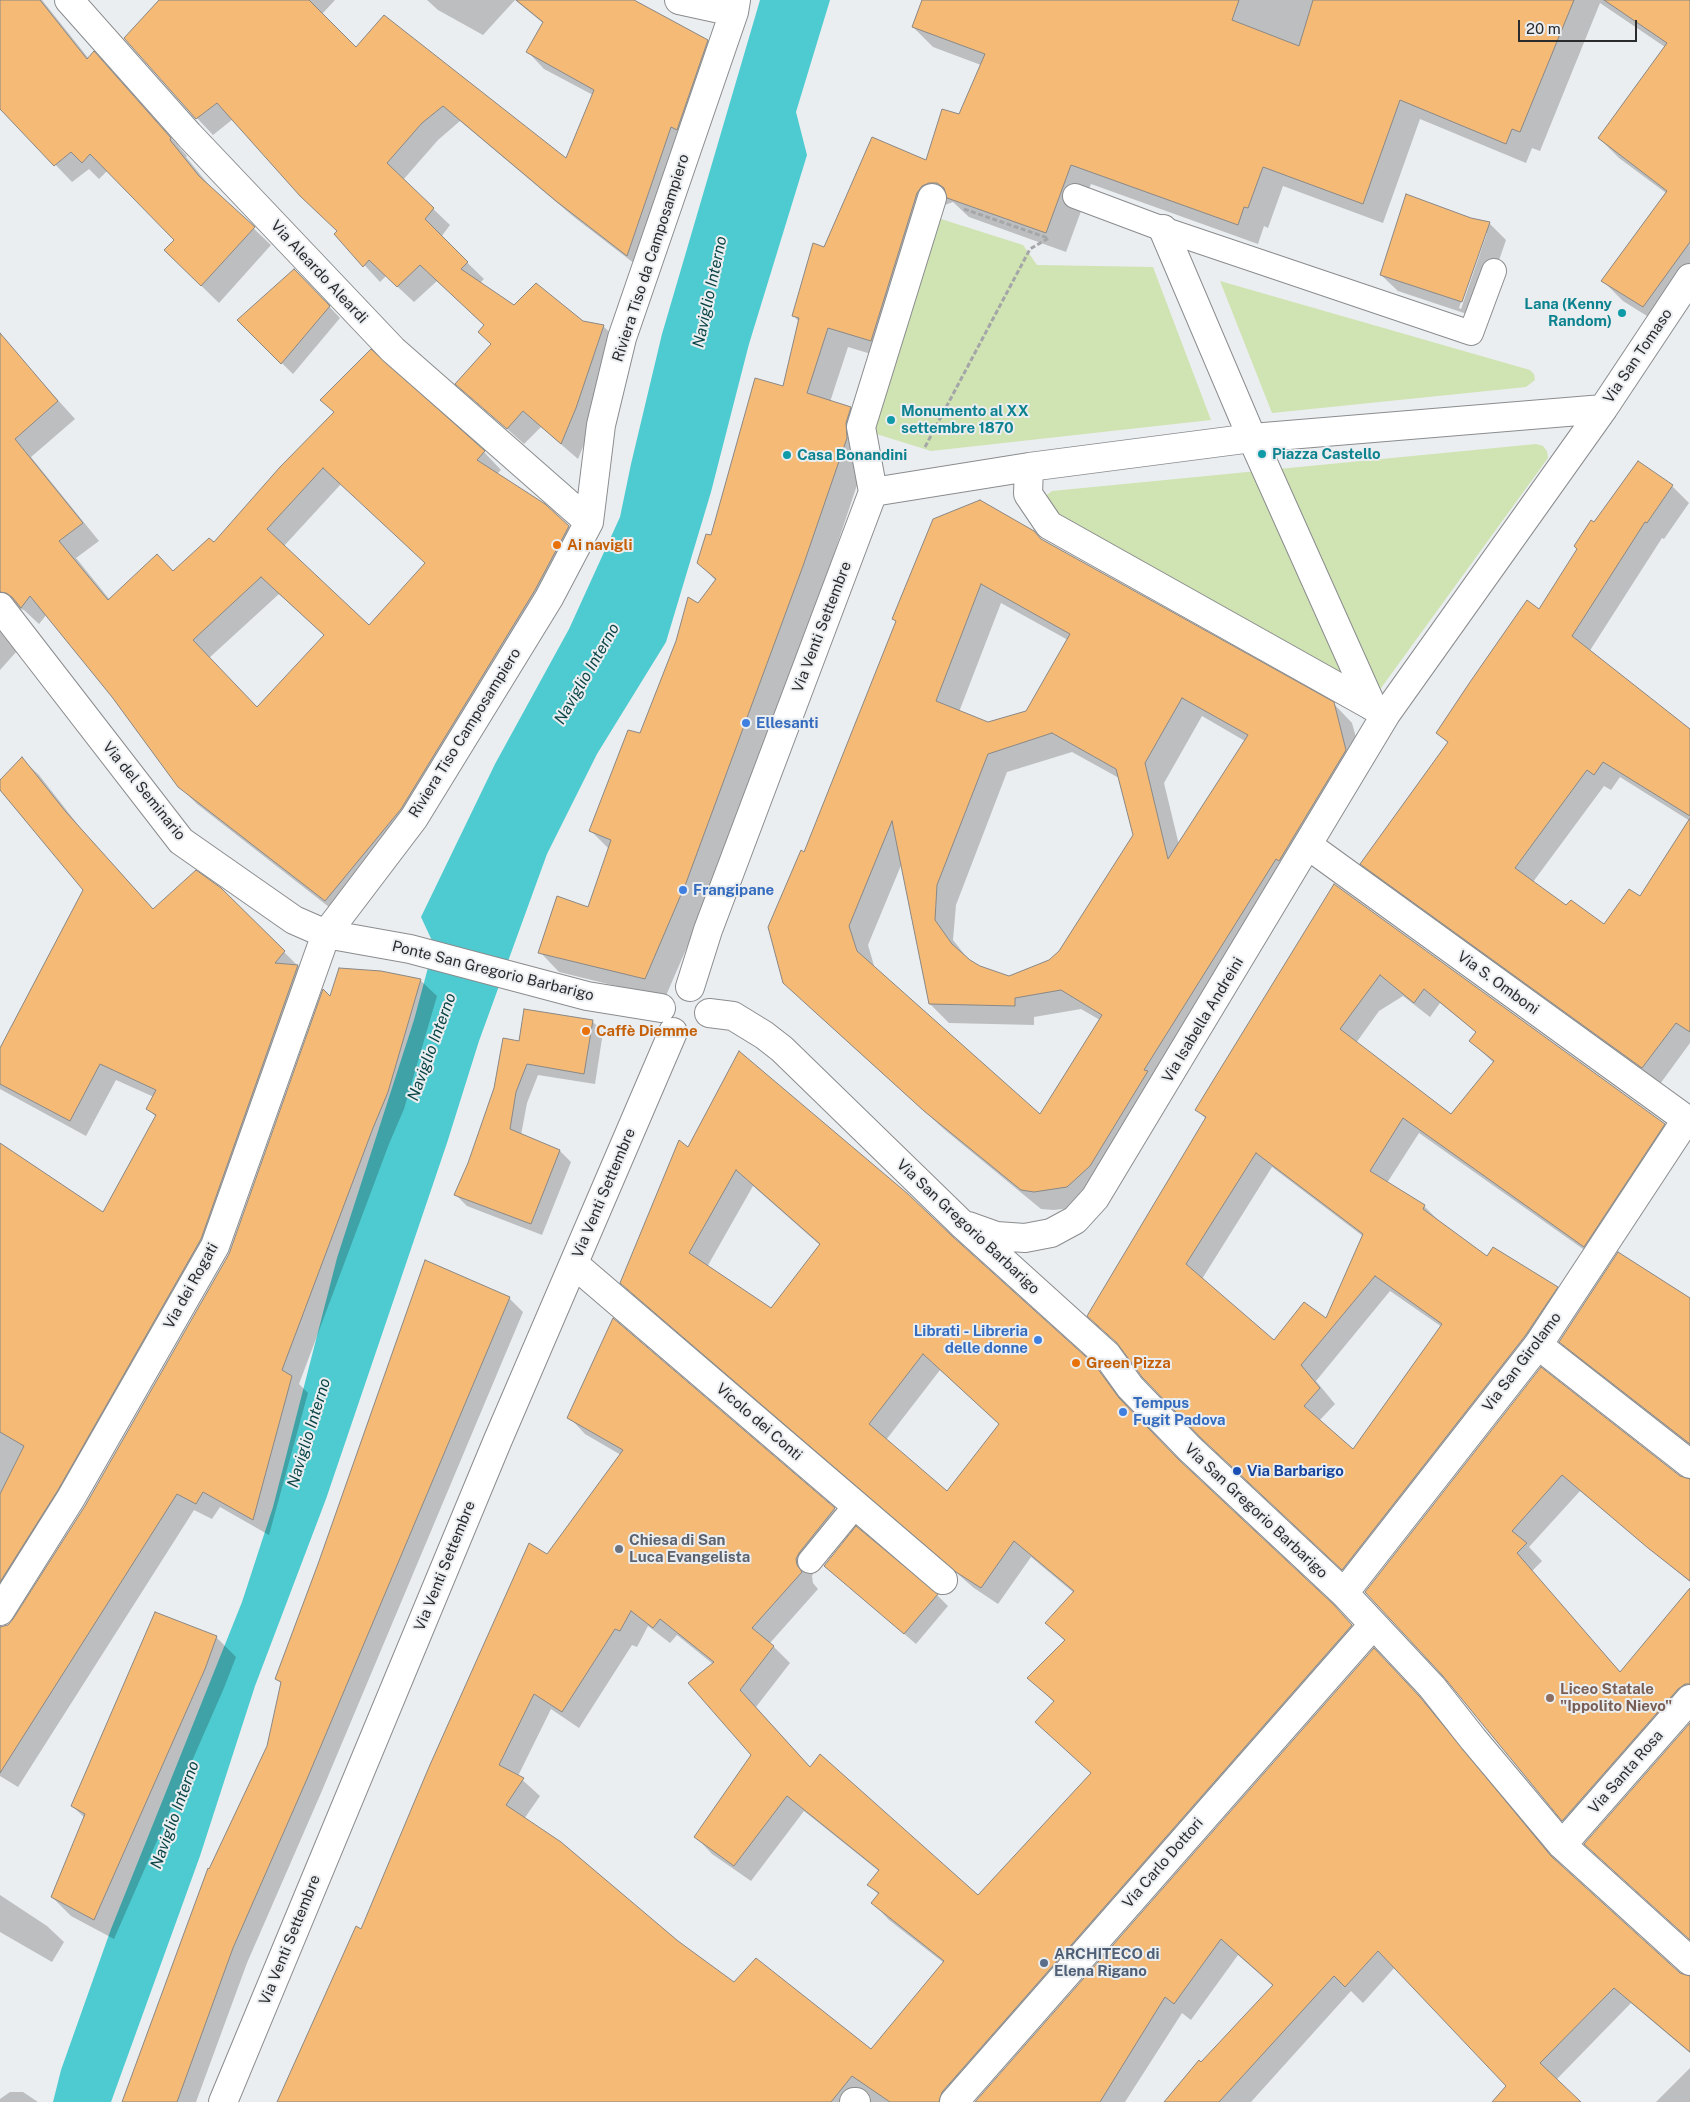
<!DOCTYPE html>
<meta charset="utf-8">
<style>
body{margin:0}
#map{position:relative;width:1690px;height:2102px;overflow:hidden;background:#ebeef0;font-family:"Public Sans",sans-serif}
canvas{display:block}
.scale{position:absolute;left:1518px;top:20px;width:119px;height:22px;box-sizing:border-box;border:2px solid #2a2b2c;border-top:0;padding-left:6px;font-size:15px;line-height:18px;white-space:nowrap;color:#2a2b2c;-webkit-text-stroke:4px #ebeef0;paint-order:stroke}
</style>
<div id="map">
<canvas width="1690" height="2102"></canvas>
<div class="scale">20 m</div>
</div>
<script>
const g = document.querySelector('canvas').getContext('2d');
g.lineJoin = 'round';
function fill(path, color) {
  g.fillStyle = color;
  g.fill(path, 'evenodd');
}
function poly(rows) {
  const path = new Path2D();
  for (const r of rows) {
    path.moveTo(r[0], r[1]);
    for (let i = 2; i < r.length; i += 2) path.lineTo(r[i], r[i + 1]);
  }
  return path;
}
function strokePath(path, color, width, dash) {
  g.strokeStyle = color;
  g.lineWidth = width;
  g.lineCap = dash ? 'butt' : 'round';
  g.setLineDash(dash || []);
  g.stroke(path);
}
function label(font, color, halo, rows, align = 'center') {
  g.font = font + ' "Public Sans",sans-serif';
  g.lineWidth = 4;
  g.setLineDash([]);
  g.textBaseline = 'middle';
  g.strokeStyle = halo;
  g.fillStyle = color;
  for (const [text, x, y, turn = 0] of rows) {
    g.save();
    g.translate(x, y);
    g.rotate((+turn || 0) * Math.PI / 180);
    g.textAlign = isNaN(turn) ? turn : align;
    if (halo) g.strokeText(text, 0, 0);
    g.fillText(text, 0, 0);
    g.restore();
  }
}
fill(poly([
 [941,219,1023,245,1037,265,1153,267,1211,420,931,451,870,432],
 [1220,281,1530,370,1534,374,1535,380,1526,387,1272,413],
 [1536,444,1543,446,1547,451,1548,458,1376,695,1053,517,1044,497,1052,491]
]), '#d0e3b2');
fill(poly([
 [760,0,830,0,796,112,807,155,749,344,711,492,666,642,597,754,547,854,479,1041,447,1143,326,1499,255,1686,200,1856,111,2102,53,2102,61,2070,111,1929,242,1602,273,1507,337,1258,414,1020,434,945,421,917,495,764,569,629,620,517,631,464,662,334]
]), '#4ecbd0');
fill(poly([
 [0,0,42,0,89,59,111,70,187,156,186,157,212,189,271,245,219,303,182,267,175,240,108,170,99,179,89,169,72,182,0,107],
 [161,0,335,0,322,14,356,48,566,160,593,95,544,69,528,52,544,24,515,0,483,35,438,10,427,0,631,0,707,41,724,58,644,271,574,217,460,121,438,140,403,180,450,225,441,237,484,279,480,283,515,307,603,326,620,342,592,425,578,459,541,427,524,444,457,384,492,345,485,326,437,281,414,302,386,276,380,282,336,234,339,232,233,119,213,135,197,118,125,38],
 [924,0,1690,0,1690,289,1663,326,1623,301,1603,281,1666,193,1619,158,1599,138,1665,47,1600,3,1540,151,1532,148,1526,163,1420,119,1383,223,1283,186,1268,228,1264,226,1258,244,1091,184,1066,252,969,217,953,202,942,206,891,360,848,347,830,402,850,408,870,428,866,458,823,587,706,903,665,998,559,972,540,952,589,908,609,849,591,831,641,735,698,605,716,581,699,563,784,388,799,322,794,316,825,248,927,162,960,115,981,65,933,47,913,27],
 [1471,219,1489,223,1506,240,1479,318,1398,291,1381,275],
 [1485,233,1487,233,1461,309,1459,308],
 [305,281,340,318,293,374,238,320],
 [11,348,75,419,31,457,99,541,76,558,110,600,173,572,214,544,335,413,371,351,484,452,501,470,497,474,569,527,586,544,343,918,197,804,179,786,113,696,47,614,39,624,24,610,16,608,17,651,0,670,0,358],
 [341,484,426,563,369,626,284,546],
 [279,594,325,636,258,708,209,658],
 [1638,462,1672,486,1689,503,1664,539,1662,538,1589,652,1690,731,1690,821,1620,777,1611,790,1604,786,1533,882,1567,907,1604,926,1640,898,1690,852,1690,1043,1660,1084,1379,880,1362,864,1448,743,1438,733,1539,611,1595,524],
 [1042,540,1333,703,1352,723,1365,770,1086,1206,1054,1210,1041,1209,945,1130,804,1002,805,853,897,622,894,619],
 [1001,603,1068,640,1027,713,988,724,959,712],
 [1202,716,1245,741,1179,845,1164,783],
 [1072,752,1119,778,1134,835,1060,952,1050,962,1009,977,980,967,969,960,953,940,956,905,1007,772],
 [902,863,930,1004,949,1023,1034,1025,1034,1017,1081,1009,1100,1020,1040,1115,875,969,868,945],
 [22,759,39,775,82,830,154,910,221,889,314,982,217,1256,3,1619,0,1628,7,1626,14,1620,86,1506,230,1254,331,998,420,980,437,996,404,1109,389,1144,299,1384,308,1393,269,1535,220,1507,212,1519,194,1510,18,1787,0,1776,0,1185,103,1214,156,1117,148,1109,154,1097,116,1080,86,1136,0,1089,0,1051,85,889,0,788,0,782],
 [1335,885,1664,1125,1679,1140,1600,1261,1419,1133,1387,1183,1424,1206,1440,1222,1487,1257,1557,1288,1572,1303,1358,1584,1218,1453,1143,1376,1206,1119,1197,1110],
 [1403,996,1430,1017,1440,1003,1477,1033,1470,1041,1494,1063,1451,1116,1356,1043,1379,1011],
 [1272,1167,1364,1237,1327,1320,1274,1342,1202,1279],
 [1390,1291,1442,1327,1353,1451,1319,1421,1335,1404,1316,1381],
 [592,1021,603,1032,595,1084,538,1075,527,1103,521,1135,560,1151,571,1162,542,1235,467,1206,456,1195,520,1042],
 [688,1148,951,1237,1094,1366,1112,1384,1135,1416,1184,1466,1349,1622,1368,1642,964,2102,278,2102,547,1556,621,1455,585,1434,569,1417,614,1320,835,1509,851,1526,815,1569,812,1576,813,1583,818,1589,770,1643,790,1663,756,1707,811,1768,978,1897,1092,1774,1054,1738,1054,1702,1029,1678,1065,1641,1047,1623,1074,1593,1031,1557,998,1604,974,1588,638,1299,621,1282],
 [753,1186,821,1246,771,1309,707,1267],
 [940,1370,1000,1425,947,1493,886,1440],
 [648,1626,670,1643,677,1635,713,1664,752,1755,696,1837,712,1854,751,1881,804,1811,880,1872,869,1885,879,1895,873,1903,889,1920,944,1963,872,2051,734,1984,677,1942,524,1819,540,1796,518,1776,551,1709,579,1728,632,1645,637,1647],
 [509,1298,523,1312,321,1793,247,1963,196,2102,124,2102,210,1871,268,1746,282,1684,277,1679],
 [1690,1300,1690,1446,1577,1358,1561,1341],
 [1541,1369,1680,1477,1690,1480,1690,1582,1580,1491,1529,1547,1542,1561,1532,1571,1621,1673,1690,1590,1690,1711,1580,1837,1563,1820,1444,1676],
 [825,1566,937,1595,948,1606,916,1644],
 [216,1637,236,1657,224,1688,114,1939,71,1916,52,1897,85,1818,72,1806],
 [1390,1666,1437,1715,1563,1868,1679,1974,1690,1977,1690,2053,1631,2003,1556,2080,1579,2102,1508,2102,1508,2086,1395,1967,1363,2003,1351,1991,1251,2102,1165,2102,1273,1986,1238,1955,1191,2020,1182,2013,1125,2102,976,2102],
 [0,1895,47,1926,64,1942,52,1962,0,1932],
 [1690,2068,1690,2102,1656,2102],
 [10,2092,23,2092,38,2102,0,2102,0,2099]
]), '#0003');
const building = poly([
 [0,0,40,0,87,59,94,51,171,138,170,140,199,176,255,227,201,286,164,250,174,240,90,154,82,163,71,152,54,166,0,109,0,0],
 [159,0,309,0,356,47,384,15,566,158,594,90,526,52,543,22,516,0,634,0,708,40,677,130,671,127,627,256,556,201,443,106,422,123,387,163,434,208,425,219,468,262,461,269,514,305,536,283,583,321,604,325,576,408,561,444,523,411,507,429,455,384,491,344,478,332,484,325,420,265,397,287,369,260,363,267,334,234,337,231,300,196,217,103,196,119,124,38,159,0],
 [922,0,1239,0,1232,20,1299,46,1313,0,1574,0,1520,132,1512,129,1506,144,1400,100,1363,204,1263,167,1248,208,1244,207,1238,225,1071,165,1046,233,947,198,944,188,937,183,929,183,922,186,917,193,871,341,828,328,807,393,851,407,846,423,847,438,803,566,686,883,645,979,538,953,557,896,588,907,611,840,589,831,628,730,640,733,676,641,688,597,698,603,716,579,697,563,706,534,711,535,755,378,783,386,799,318,792,316,813,243,824,247,872,137,926,160,942,109,959,114,985,54,912,27,922,0],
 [1604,0,1690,0,1690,242,1643,307,1601,281,1667,191,1598,138,1667,43,1604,0],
 [1406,194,1471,218,1490,222,1462,302,1380,275,1406,194],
 [294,269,330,306,281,364,237,320,294,269],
 [0,333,58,401,15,439,83,523,59,541,108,600,157,554,173,571,209,538,214,542,280,467,334,412,320,400,371,349,485,451,477,460,545,504,569,526,535,590,401,809,325,901,178,787,112,697,30,596,21,608,12,597,6,593,0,592,0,333],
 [323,468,425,563,369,625,267,529,323,468],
 [261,577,324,635,257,707,193,640,261,577],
 [1638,461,1673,485,1647,523,1645,522,1572,636,1690,729,1690,816,1603,762,1594,775,1587,770,1515,868,1566,905,1571,900,1604,924,1629,889,1640,896,1690,818,1690,1032,1676,1023,1642,1068,1360,864,1448,742,1436,733,1470,682,1527,600,1539,609,1577,549,1574,546,1591,520,1594,522,1638,461],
 [980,500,1034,531,1041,539,1334,702,1346,750,1279,861,1276,859,1144,1070,1148,1071,1090,1166,1067,1187,1034,1192,1021,1190,924,1111,783,983,768,927,801,850,804,852,896,621,892,619,933,519,980,500],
 [981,584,1070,634,1026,711,988,722,936,701,981,584],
 [1182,698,1248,735,1168,859,1145,763,1182,698],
 [1052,733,1116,769,1133,835,1059,951,1049,960,1009,976,980,966,970,960,952,944,935,920,937,885,988,754,1052,733],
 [892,821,929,1004,1015,1006,1015,998,1061,990,1102,1015,1040,1114,857,951,849,926,892,821],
 [22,757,66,812,153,909,196,870,221,888,285,951,275,963,298,965,201,1239,58,1490,0,1582,0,1494,24,1446,0,1432,0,1143,103,1212,156,1115,146,1109,156,1090,100,1064,70,1121,0,1084,0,1048,83,890,0,790,0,780,22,757],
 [1334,884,1665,1124,1584,1247,1403,1118,1370,1171,1425,1205,1423,1209,1487,1256,1493,1247,1558,1287,1525,1336,1342,1570,1201,1438,1142,1377,1117,1343,1087,1316,1206,1117,1195,1110,1334,884],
 [1380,975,1414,1003,1424,989,1476,1032,1469,1041,1494,1061,1451,1114,1340,1029,1380,975],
 [1256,1153,1363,1234,1326,1318,1304,1302,1274,1340,1186,1264,1256,1153],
 [1375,1276,1442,1324,1353,1449,1304,1406,1320,1388,1301,1365,1375,1276],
 [339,968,381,971,421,979,388,1092,373,1128,282,1370,292,1376,253,1520,203,1492,196,1504,177,1494,0,1773,0,1627,8,1625,13,1619,85,1506,229,1254,323,989,330,996,339,968],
 [524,1009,593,1020,584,1074,527,1064,516,1092,510,1129,560,1150,531,1224,454,1195,468,1163,494,1088,503,1038,519,1041,524,1009],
 [739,1051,908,1194,952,1236,1095,1365,1119,1398,1179,1460,1333,1604,1352,1625,942,2092,939,2102,890,2102,852,2076,831,2102,277,2102,356,1926,361,1929,429,1767,529,1543,547,1554,623,1450,567,1418,613,1318,835,1508,799,1553,796,1559,797,1565,802,1572,752,1628,774,1646,740,1690,810,1767,820,1754,978,1895,1091,1773,1035,1722,1054,1701,1027,1678,1065,1640,1045,1623,1074,1591,1014,1541,981,1588,956,1572,620,1283,679,1140,688,1147,739,1051],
 [736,1170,820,1244,771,1308,689,1253,736,1170],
 [923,1354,999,1424,947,1491,869,1424,923,1354],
 [631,1611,653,1628,660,1619,714,1662,688,1683,751,1755,694,1837,734,1866,787,1796,879,1870,867,1885,879,1893,871,1903,944,1961,871,2049,756,1958,734,1982,678,1941,561,1842,506,1805,524,1778,499,1765,534,1694,562,1712,615,1629,620,1631,631,1611],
 [1618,1252,1690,1298,1690,1444,1559,1342,1618,1252],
 [425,1260,510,1297,307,1779,233,1948,177,2102,122,2102,208,1868,209,1869,267,1746,281,1682,275,1679,318,1564,425,1260],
 [1541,1367,1680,1476,1690,1479,1690,1581,1648,1548,1562,1475,1512,1531,1527,1543,1517,1553,1620,1672,1690,1588,1690,1684,1685,1684,1678,1689,1562,1821,1443,1676,1365,1592,1541,1367],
 [856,1526,938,1594,904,1634,824,1566,856,1526],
 [155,1612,217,1636,205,1669,94,1920,51,1897,85,1814,71,1806,155,1612],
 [1374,1648,1420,1697,1551,1856,1680,1973,1690,1976,1690,2052,1614,1988,1540,2063,1581,2102,1492,2102,1506,2086,1378,1951,1345,1987,1334,1976,1219,2102,1164,2102,1199,2060,1201,2062,1273,1985,1221,1939,1174,2004,1165,1997,1100,2102,975,2102,1374,1648],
 [1690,1723,1690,1940,1584,1844,1690,1723]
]);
fill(building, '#f4ba76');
strokePath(building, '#8a8785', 1);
const service = poly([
 [1075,196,1163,229,1471,333,1494,271],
 [810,1561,856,1505]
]);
const pedestrian = poly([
 [1252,438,1372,706]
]);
const minor = poly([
 [69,0,189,135,393,350,589,522],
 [679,0,734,12],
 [1163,229,1252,438],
 [1029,467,1028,494,1049,525,1386,714],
 [873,492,1029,467,1252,438,1603,409],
 [873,492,861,427,932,198],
 [0,607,181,841,294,920,326,934,410,949,587,996,661,1008],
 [1309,846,1690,1122],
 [690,987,708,930,873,492],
 [709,1013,733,1016,764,1035,782,1049,962,1224,1107,1355,1130,1387,1190,1449,1344,1593,1432,1687,1473,1739,1562,1845,1690,1961],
 [968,1226,996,1236,1025,1238,1051,1233,1075,1220,1095,1198,1386,714,1603,409,1690,278],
 [574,1264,943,1580],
 [1538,1345,1690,1464],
 [1344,1593,1538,1345,1686,1120],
 [0,1611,71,1498,215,1246,326,934,414,818,549,598,589,522,601,425,622,338,734,12,736,0],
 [1562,1845,1690,1699],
 [223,2102,497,1442,673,1032],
 [854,2102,856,2102],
 [954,2102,1373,1625]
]);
strokePath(service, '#8a8c8e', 26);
strokePath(pedestrian, '#8a8c8e', 30);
strokePath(minor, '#8a8c8e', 30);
strokePath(poly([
 [964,209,1048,238],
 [925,447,1030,249,1049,238]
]), '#a4a6a8', 3, [5, 2.5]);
strokePath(service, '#fff', 24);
strokePath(pedestrian, '#fff', 28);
strokePath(minor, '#fff', 28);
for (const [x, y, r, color] of [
 [1622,313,5,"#0f9aa8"],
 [891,420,5,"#0f9aa8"],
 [1262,454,5,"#0f9aa8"],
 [787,455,5,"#0f9aa8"],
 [557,545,5,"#e8710a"],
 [746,723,5,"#3f7fe0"],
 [683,890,5,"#3f7fe0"],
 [586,1031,5,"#e8710a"],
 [1038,1340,5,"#3f7fe0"],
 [1076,1363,5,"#e8710a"],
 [1123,1412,5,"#3f7fe0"],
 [1237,1471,5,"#1a4fb4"],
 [619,1549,5,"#6b7280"],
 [1550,1698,5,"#8d6e63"],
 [1044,1963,5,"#5c6f8a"]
]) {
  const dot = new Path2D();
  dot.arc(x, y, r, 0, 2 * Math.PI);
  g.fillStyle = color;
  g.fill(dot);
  strokePath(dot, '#ebeef0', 2);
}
label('15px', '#2a2b2c', '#ebeef0', [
 ["Riviera Tiso da Camposampiero",651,258,-72],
 ["Via Aleardo Aleardi",319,272,47],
 ["Via San Tomaso",1638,356,-56],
 ["Via Venti Settembre",822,627,-69],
 ["Riviera Tiso Camposampiero",465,733,-58],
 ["Via del Seminario",144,791,51],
 ["Ponte San Gregorio Barbarigo",493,971,14],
 ["Via S. Omboni",1498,983,36],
 ["Via Isabella Andreini",1203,1020,-59],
 ["Via Venti Settembre",604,1193,-67],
 ["Via San Gregorio Barbarigo",968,1227,43],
 ["Via dei Rogati",191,1286,-61],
 ["Via San Girolamo",1522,1362,-53],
 ["Vicolo dei Conti",759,1422,41],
 ["Via San Gregorio Barbarigo",1256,1511,43],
 ["Via Venti Settembre",445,1566,-68],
 ["Via Santa Rosa",1626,1772,-49],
 ["Via Carlo Dottori",1163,1863,-49],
 ["Via Venti Settembre",290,1940,-68]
]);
label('bold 15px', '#0d838f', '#ebeef0', [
 ["Lana (Kenny",1612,304,"right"],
 ["Random)",1612,321,"right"],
 ["Monumento al XX",901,411],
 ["settembre 1870",901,428],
 ["Piazza Castello",1272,454],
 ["Casa Bonandini",797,455]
], 'left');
label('bold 15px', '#c56008', '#ebeef0', [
 ["Ai navigli",567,545],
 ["Caffè Diemme",596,1031],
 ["Green Pizza",1086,1363]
], 'left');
label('bold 15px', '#366cbe', '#ebeef0', [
 ["Ellesanti",756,723],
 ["Frangipane",693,890],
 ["Librati - Libreria",1028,1331,"right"],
 ["delle donne",1028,1348,"right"],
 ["Tempus",1133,1403],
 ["Fugit Padova",1133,1420]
], 'left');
label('bold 15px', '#164399', '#ebeef0', [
 ["Via Barbarigo",1247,1471]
], 'left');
label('bold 15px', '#5b616d', '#ebeef0', [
 ["Chiesa di San",629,1540],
 ["Luca Evangelista",629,1557]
], 'left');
label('bold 15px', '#785e54', '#ebeef0', [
 ["Liceo Statale",1560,1689],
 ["\"Ippolito Nievo\"",1560,1706]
], 'left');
label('bold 15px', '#4e5e75', '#ebeef0', [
 ["ARCHITECO di",1054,1954],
 ["Elena Rigano",1054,1971]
], 'left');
label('italic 16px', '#0b4547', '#ebeef0', [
 ["Naviglio Interno",710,292,-78],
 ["Naviglio Interno",587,674,-60],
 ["Naviglio Interno",432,1047,-70],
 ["Naviglio Interno",309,1433,-73],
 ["Naviglio Interno",175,1815,-70]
]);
</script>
